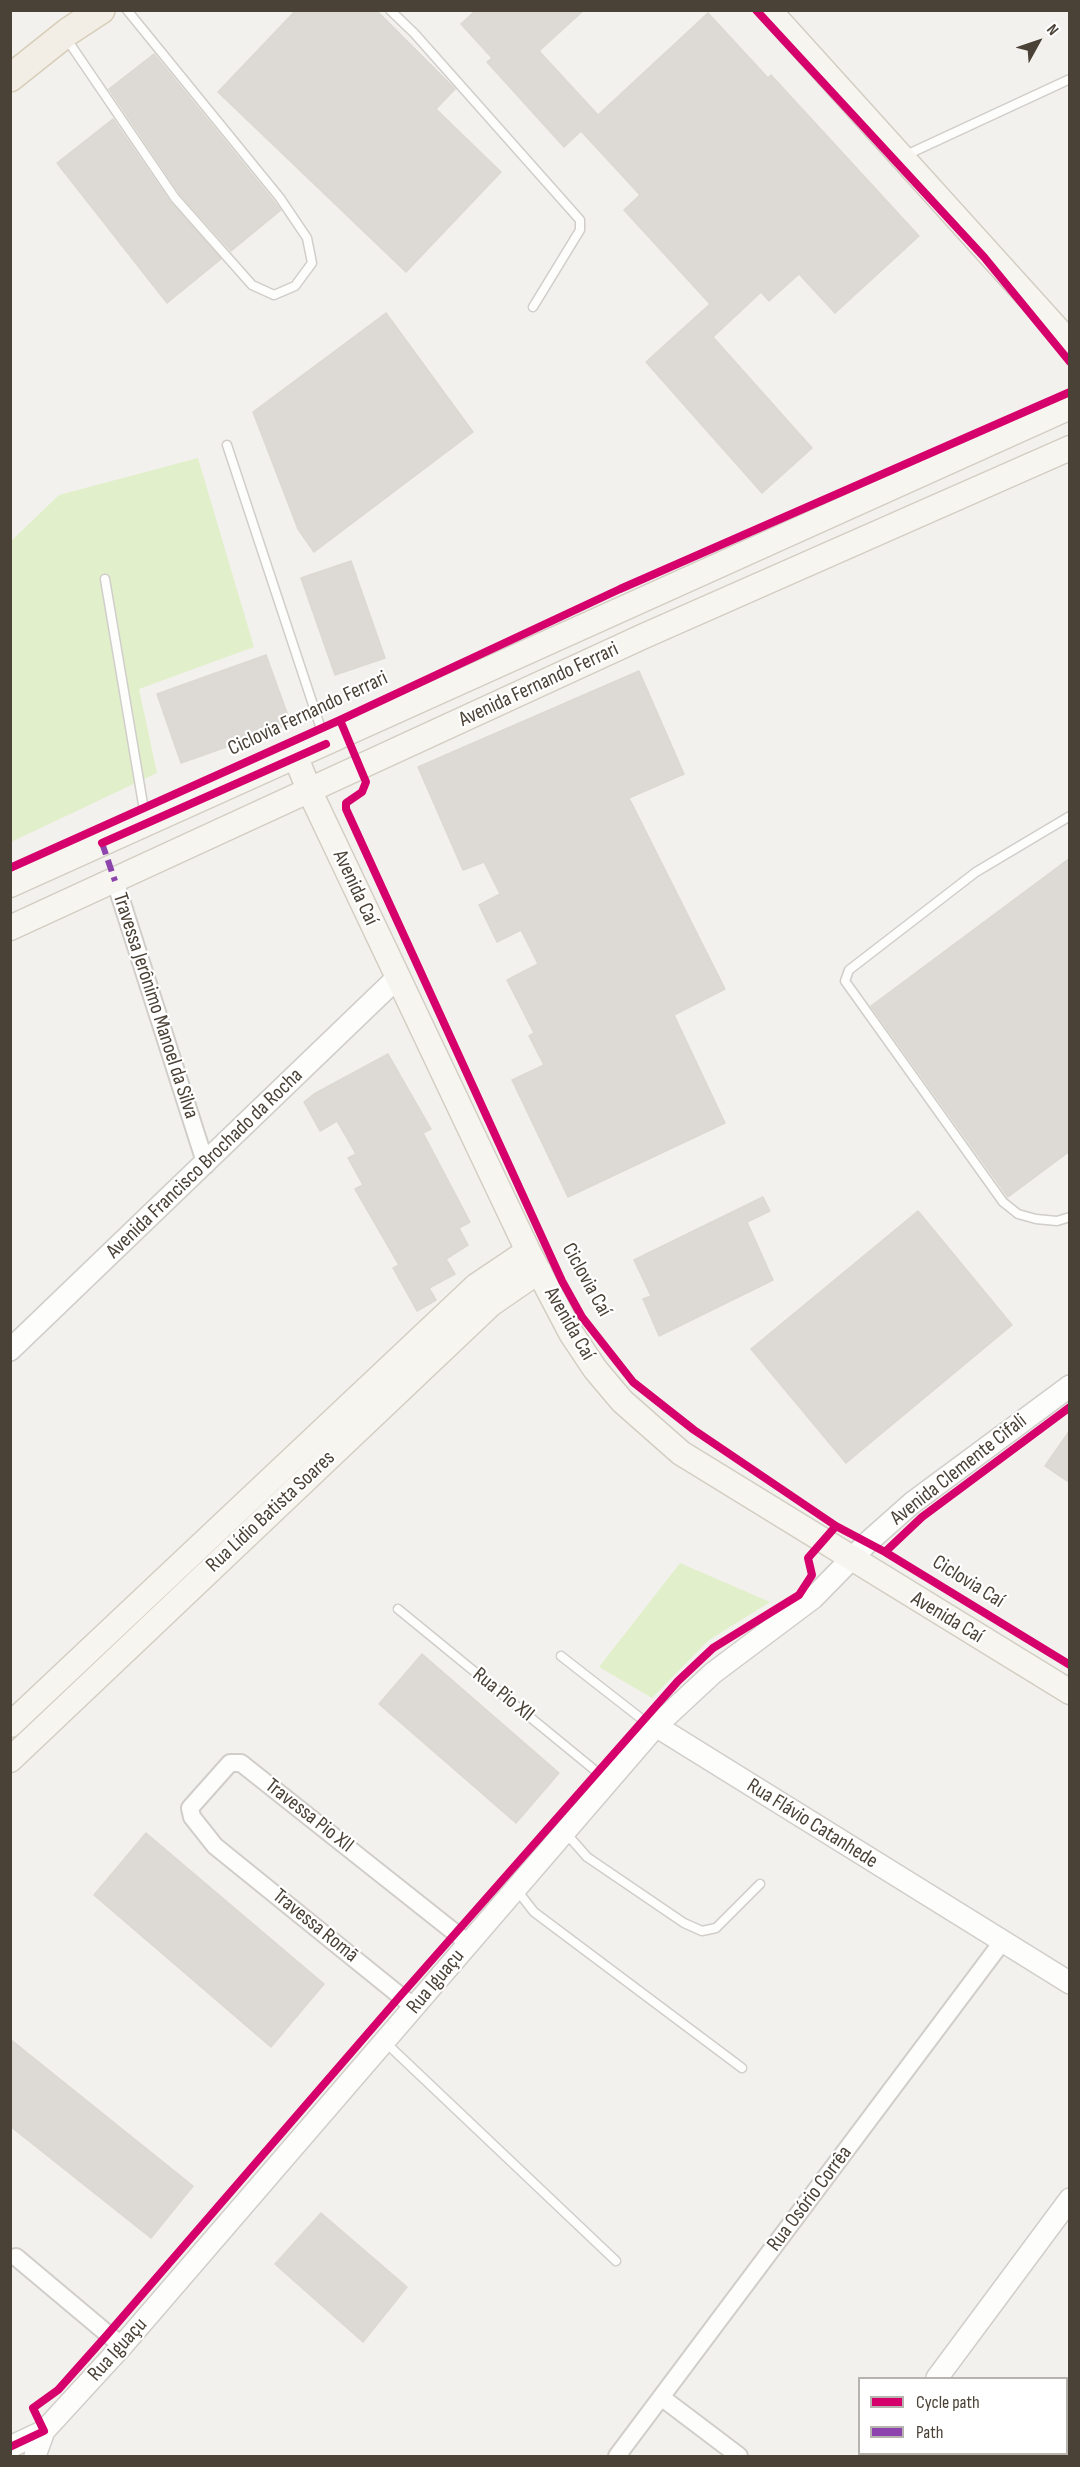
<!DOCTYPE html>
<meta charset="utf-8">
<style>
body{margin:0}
#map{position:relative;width:1080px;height:2467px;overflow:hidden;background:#f3f1ed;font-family:"Sofia Sans Condensed",sans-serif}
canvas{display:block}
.frame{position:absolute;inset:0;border:12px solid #4b4237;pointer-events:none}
.legend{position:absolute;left:858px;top:2377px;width:210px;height:78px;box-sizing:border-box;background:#fff;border:2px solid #b7b3af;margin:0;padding:8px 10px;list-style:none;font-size:18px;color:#4b4237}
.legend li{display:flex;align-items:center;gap:12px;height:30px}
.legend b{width:30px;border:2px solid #b7b3af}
.north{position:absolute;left:1008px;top:12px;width:60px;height:60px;-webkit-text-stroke:4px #fff;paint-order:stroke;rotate:50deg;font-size:16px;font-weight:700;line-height:24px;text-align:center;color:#4b4237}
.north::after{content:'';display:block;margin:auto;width:21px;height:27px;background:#4b4237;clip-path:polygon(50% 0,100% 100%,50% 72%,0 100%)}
</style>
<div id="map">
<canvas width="1080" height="2467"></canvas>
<div class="frame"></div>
<ul class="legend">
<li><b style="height:8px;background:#d6006c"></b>Cycle path</li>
<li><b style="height:8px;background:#8e44ad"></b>Path</li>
</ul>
<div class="north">N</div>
</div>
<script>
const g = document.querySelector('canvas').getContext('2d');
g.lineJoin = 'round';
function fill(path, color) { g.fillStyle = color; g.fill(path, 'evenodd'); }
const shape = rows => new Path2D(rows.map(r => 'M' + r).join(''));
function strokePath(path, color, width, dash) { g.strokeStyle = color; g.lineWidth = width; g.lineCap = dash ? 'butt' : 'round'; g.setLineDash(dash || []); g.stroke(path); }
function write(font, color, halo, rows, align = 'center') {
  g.font = font + ' "Sofia Sans Condensed",sans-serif'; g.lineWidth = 4.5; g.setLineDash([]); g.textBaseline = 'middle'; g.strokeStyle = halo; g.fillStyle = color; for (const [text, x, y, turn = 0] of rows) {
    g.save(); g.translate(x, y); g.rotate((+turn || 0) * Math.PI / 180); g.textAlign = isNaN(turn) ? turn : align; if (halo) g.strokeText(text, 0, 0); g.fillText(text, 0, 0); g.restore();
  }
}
const green = shape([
 [198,458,254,647,139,689,157,773,11,842,11,541,59,495],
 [680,1563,770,1602,709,1640,652,1698,599,1667]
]);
const building = shape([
 [296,10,376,10,455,89,436,109,501,172,406,272,218,92,296,10],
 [476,10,584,10,539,51,598,115,708,13,768,78,771,75,919,236,835,313,799,274,769,301,761,292,713,337,812,448,762,493,646,362,710,304,624,210,640,195,581,131,564,147,487,62,492,58,461,24,476,10],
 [154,54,281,210,231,251,180,194,109,89,154,54],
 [113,119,170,202,221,259,167,303,57,163,113,119],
 [386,313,473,432,314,552,298,529,253,412,386,313],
 [351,561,385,658,335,675,301,578,351,561],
 [266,655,291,724,181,763,157,694,266,655],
 [639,671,684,774,629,798,725,989,674,1015,725,1123,568,1197,512,1080,544,1065,529,1036,534,1033,507,980,538,964,521,930,497,942,479,905,500,894,484,862,463,870,418,767,639,671],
 [1070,858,1070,1151,1008,1197,871,1006,1070,858],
 [388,1054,431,1129,423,1133,470,1222,459,1228,468,1245,446,1259,455,1274,429,1288,436,1300,417,1311,393,1268,399,1265,355,1189,363,1185,348,1158,356,1154,337,1121,320,1131,304,1102,314,1094,388,1054],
 [763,1197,770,1211,747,1222,773,1280,659,1336,643,1299,651,1296,634,1260,763,1197],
 [918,1211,1012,1325,846,1463,751,1349,918,1211],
 [1070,1430,1070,1483,1045,1466,1070,1430],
 [422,1654,559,1773,516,1823,379,1704,422,1654],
 [146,1833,324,1984,271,2047,94,1895,146,1833],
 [10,2039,193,2186,151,2238,10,2126,10,2039],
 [321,2213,407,2287,363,2342,275,2264,321,2213]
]);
const service = shape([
 [390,10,414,33,580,220,580,230,533,307],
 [66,38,175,198,252,285,274,295,295,286,312,263,307,238,280,198,127,10],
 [904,156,1070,79],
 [227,445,325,741],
 [105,579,146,822],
 [1070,816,976,872,849,970,845,981,1003,1202,1018,1214,1036,1219,1057,1221,1070,1217],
 [398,1609,608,1781],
 [561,1656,643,1720,656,1726],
 [565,1832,587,1857,684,1923,702,1931,716,1928,760,1884],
 [516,1889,534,1912,742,2068],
 [385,2042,616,2261]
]);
const minor = shape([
 [115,881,206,1165],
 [414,2007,215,1846,192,1817,190,1808,230,1763,241,1763,468,1943],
 [16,2257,122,2346],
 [661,2397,739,2456],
 [617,2456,1002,1942],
 [1069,2456,1070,2455]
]);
const tertiary = shape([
 [10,1350,398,977],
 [656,1726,1070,1983],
 [937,2378,1070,2199],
 [10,2447,44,2431,122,2346,656,1726,713,1673,813,1598,867,1543,912,1503,1070,1386],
 [35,2456,44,2431],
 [879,2456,881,2454]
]);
const secondary = shape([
 [769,10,1070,343],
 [296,758,310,792,528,1251,571,1333,595,1369,622,1401,681,1453,1070,1692],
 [10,885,1070,407],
 [10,928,644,636,1070,448],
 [10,1725,476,1286,528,1251],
 [10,1760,491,1304,539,1271]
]);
const primary = shape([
 [10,78,69,31,101,10]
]);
const quiet = shape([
 [102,843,115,881]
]);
const cycleway = shape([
 [756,10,984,257,1070,362],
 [340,720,366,782,362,792,346,803,346,809,562,1281,582,1317,633,1382,694,1430,836,1526,885,1552,1070,1665],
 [102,843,326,744],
 [10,868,340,720,620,589,1070,392],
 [885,1552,922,1517,1070,1407],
 [10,2447,44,2431,33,2408,58,2390,107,2335,401,1995,678,1681,713,1648,799,1595,812,1575,808,1558,836,1526]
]);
const streetNames = [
 ["Avenida Fernando Ferrari",539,685,-25],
 ["Ciclovia Fernando Ferrari",308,714,-25],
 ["Avenida Caí",355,888,65],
 ["Travessa Jerônimo Manoel da Silva",155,1006,72],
 ["Avenida Francisco Brochado da Rocha",205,1164,-44],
 ["Ciclovia Caí",586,1280,61],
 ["Avenida Caí",569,1324,60],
 ["Avenida Clemente Cifali",959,1470,-38],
 ["Rua Lídio Batista Soares",271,1512,-43],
 ["Ciclovia Caí",968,1582,32],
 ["Avenida Caí",947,1618,31],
 ["Rua Pio XII",503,1695,39],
 ["Travessa Pio XII",309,1816,38],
 ["Rua Flávio Catanhede",812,1824,32],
 ["Travessa Romã",315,1926,39],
 ["Rua Iguaçu",436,1982,-50],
 ["Rua Osório Corrêa",810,2199,-53],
 ["Rua Iguaçu",118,2350,-48]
];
fill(green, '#e2efcb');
fill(building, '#dddad5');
strokePath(building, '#dcd8d2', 1.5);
strokePath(service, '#d1ceca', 11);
strokePath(minor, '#d1ceca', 20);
strokePath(tertiary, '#d1ceca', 24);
strokePath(secondary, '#d3cec3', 27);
strokePath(primary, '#d7cdb9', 30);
strokePath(service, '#fdfdfc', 8);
strokePath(minor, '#fdfdfc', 16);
strokePath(tertiary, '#fdfdfc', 21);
strokePath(secondary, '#f7f5f0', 24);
strokePath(primary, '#f2eee5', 27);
strokePath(quiet, '#8e44ad', 6, [12, 6]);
strokePath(cycleway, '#d6006c', 8);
write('21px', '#4b4237', '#fff', streetNames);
</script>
